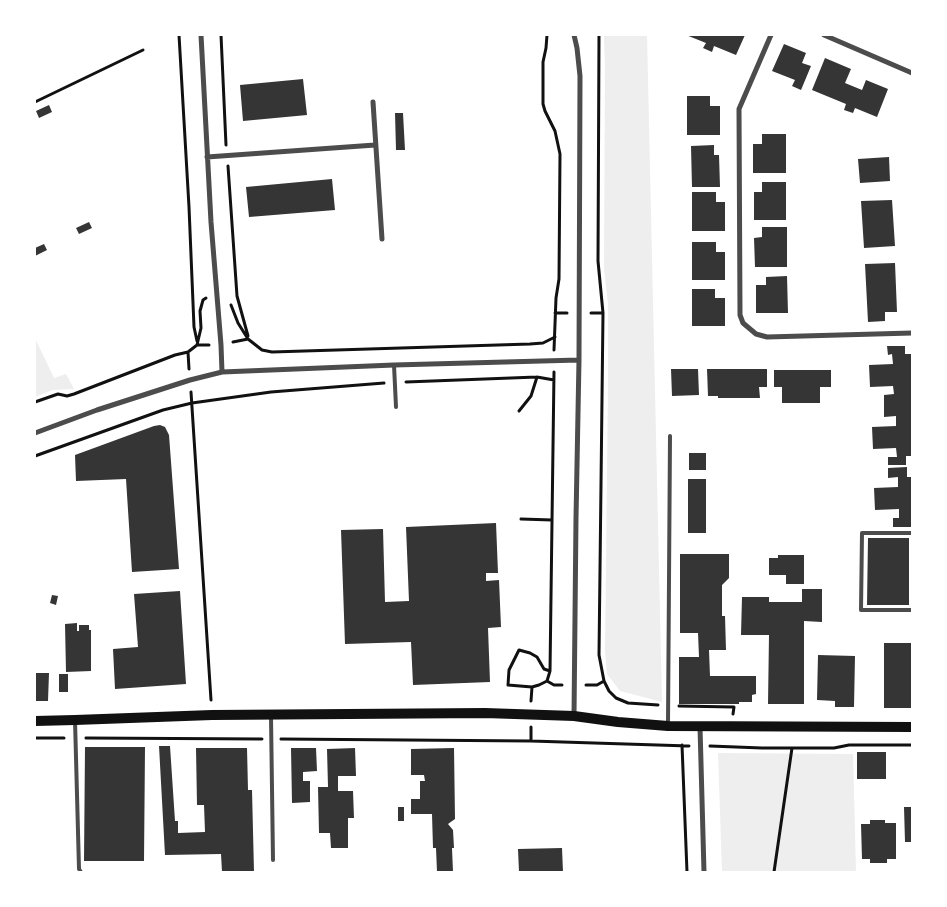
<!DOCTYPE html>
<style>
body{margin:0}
#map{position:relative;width:947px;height:907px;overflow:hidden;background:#fff;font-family:"IBM Plex Serif",serif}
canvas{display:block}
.frame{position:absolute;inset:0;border:36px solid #fff;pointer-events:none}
</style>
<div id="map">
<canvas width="947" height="907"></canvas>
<div class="frame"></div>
</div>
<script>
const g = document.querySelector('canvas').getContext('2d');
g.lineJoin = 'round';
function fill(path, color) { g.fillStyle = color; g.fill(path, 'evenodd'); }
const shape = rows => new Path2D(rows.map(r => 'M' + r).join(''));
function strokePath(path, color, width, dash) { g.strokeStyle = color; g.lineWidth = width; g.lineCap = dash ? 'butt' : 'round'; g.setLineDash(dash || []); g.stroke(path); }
const green = shape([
 [604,35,647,35,662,702,620,691,607,674,605,651,608,386,608,304,604,269,605,67],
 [35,338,54,378,66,374,74,389,53,390,35,397],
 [718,753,853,754,856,872,722,872]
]);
const building = shape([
 [686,35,745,35,736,55,714,46,712,52,703,48,706,43],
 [784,44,806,53,802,63,811,66,801,90,792,86,795,80,772,71],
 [825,58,851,69,845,83,862,90,866,80,888,89,877,117,855,108,853,113,844,110,846,104,812,90],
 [303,79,307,115,243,121,240,85],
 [687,96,710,96,710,106,720,106,720,135,687,135],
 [49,105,52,112,39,118,36,111],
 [395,113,403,113,405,150,396,150],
 [762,134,786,134,786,173,753,173,753,144,762,144],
 [714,145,714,155,719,155,720,187,692,187,691,146],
 [889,157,890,181,860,183,858,159],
 [332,179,335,210,249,217,246,187],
 [762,182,786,182,786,220,754,220,754,192,762,192],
 [692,192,716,192,716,202,725,202,725,231,692,231],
 [892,200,895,246,864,248,861,201],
 [89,222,92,228,79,234,76,228],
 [762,227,787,227,787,267,755,267,754,238,762,237],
 [692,242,716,242,716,252,725,252,725,280,692,280],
 [44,244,47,250,35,256,35,248],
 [895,263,897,312,885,312,885,321,868,322,865,264],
 [787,276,788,313,756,313,756,285,766,285,766,277],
 [692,289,715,289,715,298,725,298,725,326,692,326],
 [887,346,905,346,905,354,912,354,912,456,906,456,906,465,888,465,888,457,897,457,896,448,873,449,872,427,896,426,896,416,884,417,884,395,894,394,893,386,870,387,869,365,893,364,892,354,888,355],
 [671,369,698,369,699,395,672,396],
 [707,369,767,369,767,387,759,387,760,398,718,398,718,396,708,396],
 [774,370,831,370,831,387,820,387,820,403,782,403,782,387,774,387],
 [160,425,165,427,169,435,179,569,132,572,126,479,76,481,75,455,154,426],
 [689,453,706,453,706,470,689,470],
 [907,467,907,477,912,477,912,527,893,527,893,518,899,518,899,509,875,510,874,488,898,487,898,477,888,478,888,468],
 [688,479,706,479,706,533,688,533],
 [496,523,498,573,486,573,486,581,499,580,501,627,488,628,490,682,413,685,411,642,345,644,341,530,383,529,385,602,409,601,406,527],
 [868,538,909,538,909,605,867,605],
 [680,554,729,554,729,578,722,585,722,616,725,616,726,650,709,650,710,676,756,676,756,694,752,695,752,702,739,702,739,704,679,704,679,657,699,657,698,633,680,633],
 [778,555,804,555,804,584,786,584,786,575,769,575,769,558,778,558],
 [802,589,822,589,822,622,804,621,804,704,768,704,769,635,741,635,742,597,769,597,769,602,802,602],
 [180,591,186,684,115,689,113,649,138,647,134,594],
 [52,595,58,596,56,605,50,603],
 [77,623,77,631,79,631,79,625,89,625,89,630,91,630,91,671,66,672,65,624],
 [884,643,912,643,912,708,884,708],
 [818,655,855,656,854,707,835,707,835,701,817,700],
 [35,673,49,673,48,701,35,701],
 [59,674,68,674,68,692,59,692],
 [159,746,170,746,175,821,178,821,178,833,205,832,204,805,197,805,196,748,247,748,248,790,252,790,254,872,222,872,221,854,165,855],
 [85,747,145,747,144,861,84,861],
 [291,748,316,748,317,771,303,772,303,781,310,781,310,802,292,803],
 [355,748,356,776,338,776,338,791,353,791,354,818,348,818,348,848,331,848,330,833,319,833,318,787,328,787,327,749],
 [454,748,455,819,448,824,453,830,454,848,452,848,453,872,437,872,436,848,433,848,432,814,411,814,411,799,420,799,420,781,425,781,424,775,411,775,411,749],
 [857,752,886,752,886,779,857,779],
 [398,807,404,807,404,821,398,821],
 [904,807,912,807,912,842,905,842],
 [870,820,885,820,885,823,896,823,896,859,887,859,887,863,870,863,870,859,862,859,861,824,870,824],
 [562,848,563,872,519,872,518,849]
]);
const path = shape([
 [179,35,189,207,194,327,197,341],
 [221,35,226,145],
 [547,35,546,48,543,62,543,104,545,111,555,131,560,154,559,279,556,298,554,350],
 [599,35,598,261,603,313,599,655,604,681,609,691,616,698,628,703,658,705],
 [35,102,143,50],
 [228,166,237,296,248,336],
 [231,305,238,323,248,339,262,350,272,352,530,344,543,343,555,337],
 [555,313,567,313],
 [591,313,603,313],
 [233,342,248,339],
 [197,345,201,328,200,311,203,300,206,298],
 [189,369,188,352,197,345,209,345],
 [406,382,537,377,554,380],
 [191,392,211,700],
 [35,402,58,394,67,396,74,394,175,355,188,352],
 [519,411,531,396,537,377],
 [35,456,163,410,192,403,271,392,384,383],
 [521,519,552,520],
 [547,681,554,685,562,685],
 [586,685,597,685,604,681],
 [532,687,539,685,547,681,550,671,554,372],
 [531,701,532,687,508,685,509,670,519,650,530,653,537,657,544,669,550,671],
 [679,706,734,707,733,714],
 [531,727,531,741],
 [35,738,64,738],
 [86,738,262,739],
 [281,739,531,741,689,746],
 [682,745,687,872],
 [710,746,762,748,834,748,849,745,912,745],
 [774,872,792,748]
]);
const service = shape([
 [394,365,396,407],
 [912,533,862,533,861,610,912,610],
 [271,717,273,860],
 [75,720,79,869,81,872],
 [668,724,670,436]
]);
const minor = shape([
 [201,35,211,222,221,345,222,372],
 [771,35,739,109,740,315,743,323,756,334,767,337,912,333],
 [824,35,912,73],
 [373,102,382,239],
 [207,157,375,145],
 [35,433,97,410,190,380,222,372,394,365,579,360],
 [574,716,576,518,579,360,580,76,577,48,574,35],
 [700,727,704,872]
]);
const secondary = shape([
 [35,721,75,720,212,715,485,713,574,716,618,722,668,726,912,727]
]);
fill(green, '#eee');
fill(building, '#353535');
strokePath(path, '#111', 3);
strokePath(service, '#4c4c4c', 4);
strokePath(minor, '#4c4c4c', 5);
strokePath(secondary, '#111', 10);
</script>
